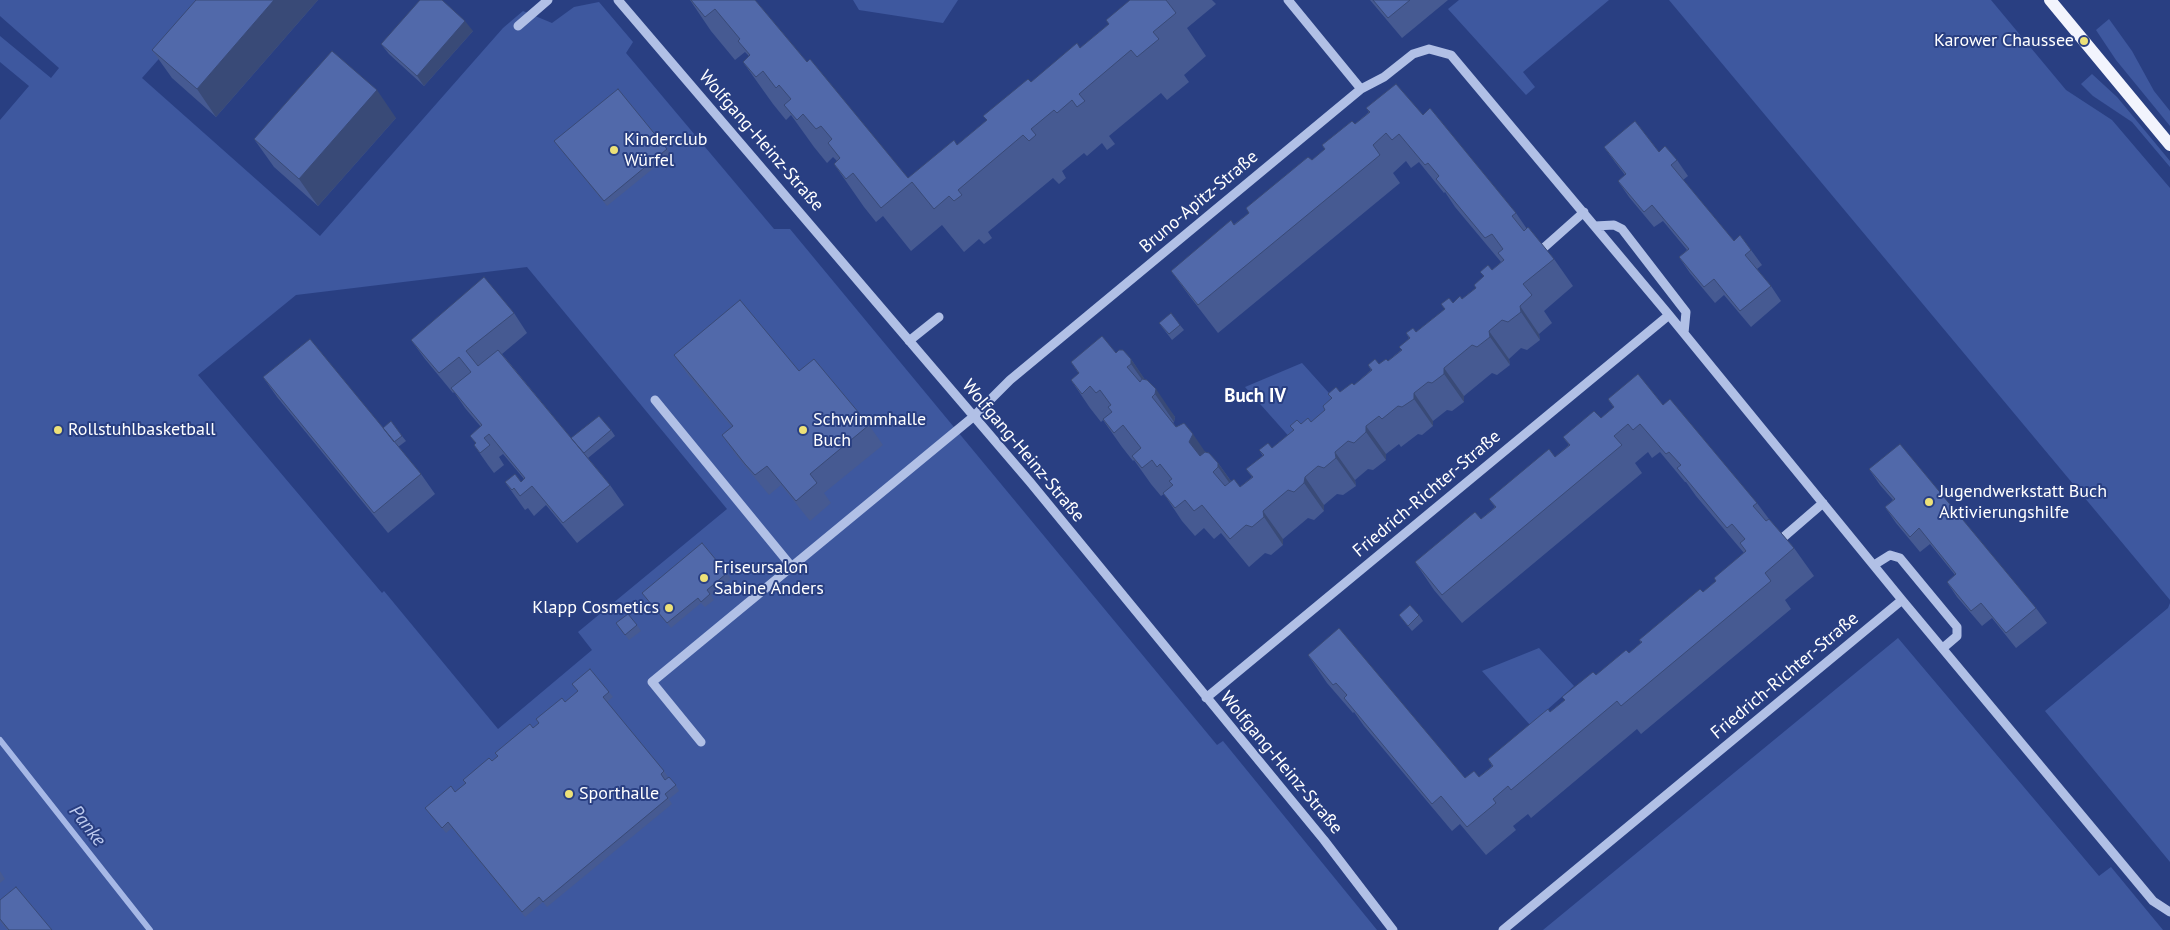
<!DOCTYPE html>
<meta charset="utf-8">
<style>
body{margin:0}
canvas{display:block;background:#293f82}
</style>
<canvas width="2170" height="930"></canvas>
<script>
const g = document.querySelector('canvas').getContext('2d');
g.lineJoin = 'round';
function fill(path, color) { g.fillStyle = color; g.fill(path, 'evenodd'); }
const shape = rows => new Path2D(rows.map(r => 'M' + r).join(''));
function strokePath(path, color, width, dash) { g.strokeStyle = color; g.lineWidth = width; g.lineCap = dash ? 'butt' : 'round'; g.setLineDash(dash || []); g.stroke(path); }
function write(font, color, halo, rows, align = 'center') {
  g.font = font + ' "PT Sans",sans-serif'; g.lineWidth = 4; g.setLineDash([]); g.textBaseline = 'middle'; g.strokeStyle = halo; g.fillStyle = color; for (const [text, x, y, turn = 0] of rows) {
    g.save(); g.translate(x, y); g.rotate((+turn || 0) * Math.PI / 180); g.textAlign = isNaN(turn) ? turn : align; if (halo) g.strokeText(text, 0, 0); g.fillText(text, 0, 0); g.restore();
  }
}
const green = shape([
 [0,0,211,0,142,78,320,236,503,28,523,11,552,23,574,7,599,2,633,42,626,53,774,229,790,229,1217,745,1223,741,1377,930,0,930,0,120,29,86,0,62,0,36,51,78,59,68,0,16],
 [527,267,727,509,578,632,592,650,498,729,384,591,382,593,198,375,296,295],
 [853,0,958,0,943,23,859,10],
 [1459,0,1609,0,1523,72,1535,87,1526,95,1448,9],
 [1669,0,1991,0,2066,90,2112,120,2170,188,2170,600],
 [2109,19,2132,51,2154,91,2170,111,2170,126,2116,60,2096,30],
 [2092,74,2117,97,2170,161,2170,167,2132,122,2093,96,2081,84],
 [1302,363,1337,402,1293,441,1245,387],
 [2170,603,2170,862,2045,711,2168,608],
 [1898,638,2099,876,2111,867,2163,930,1543,930],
 [1539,648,1574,686,1530,725,1482,671]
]);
const stream = shape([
 [0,740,150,930]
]);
const minor = shape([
 [618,0,1030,482,1324,840,1393,930],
 [1288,0,1361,89],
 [518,26,548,0],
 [1595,226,1614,225,1622,229,1686,312,1684,333],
 [1539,252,1584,212],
 [909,341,939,317],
 [655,400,792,567],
 [1779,541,1823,503],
 [1874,565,1890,555,1900,558,1957,627,1957,636,1943,648],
 [1206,698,1669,315],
 [701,742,652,682,973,417,1010,380,1361,89,1384,77,1413,54,1429,49,1451,55,1669,315,1902,600,2153,901,2170,912],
 [1503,930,1902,600]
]);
const major = shape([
 [2050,0,2170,145]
]);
const wall = shape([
 [196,0,318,0,216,117,172,78,152,50],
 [690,0,755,0,807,62,908,178,957,145,987,120,983,116,1080,48,1109,24,1130,0,1212,0,1216,4,1187,28,1206,56,1184,75,1189,82,1167,100,1161,93,1109,136,1115,144,1107,150,1102,143,1087,156,1084,153,1062,171,1066,178,1059,184,1053,178,988,232,992,238,984,244,979,239,964,252,942,225,911,251,883,216,876,222,864,207,834,164,837,161,833,157,827,163,814,147,791,115,786,120,773,104,743,62,749,56,745,52,735,60,711,31],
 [1370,0,1448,0,1402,38],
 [473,31,424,86,389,54,381,44],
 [1366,108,1423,115,1516,213,1527,229,1554,259,1573,286,1544,311,1552,323,1539,334,1540,340,1527,350,1521,348,1509,359,1510,365,1497,375,1492,373,1464,396,1464,402,1452,411,1447,410,1433,421,1433,426,1422,435,1418,434,1401,447,1399,444,1386,454,1386,460,1373,470,1368,469,1355,480,1356,486,1343,495,1337,494,1324,505,1324,511,1314,520,1308,518,1283,539,1283,545,1271,555,1265,553,1249,567,1221,533,1214,539,1204,528,1195,536,1182,521,1164,494,1161,496,1151,484,1134,460,1133,461,1122,447,1103,420,1101,422,1090,408,1071,380,1079,374,1071,362,1116,353,1131,359,1145,380,1175,417,1174,422,1173,423,1176,427,1218,463,1231,481,1240,487,1252,477,1246,469,1263,456,1259,450,1272,448,1293,431,1290,426,1311,422,1325,410,1332,399,1328,394,1340,392,1354,385,1371,370,1368,365,1379,364,1388,361,1401,350,1409,338,1406,333,1416,332,1445,309,1441,304,1453,303,1462,299,1476,288,1484,277,1480,272,1492,270,1501,262,1455,207,1445,192,1444,193,1419,162,1411,168,1406,161,1393,173,1400,183,1218,333,1191,298,1171,271,1249,213,1246,208,1312,160,1325,149,1322,145,1355,124,1369,112],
 [396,118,318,206,274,167,254,139],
 [554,141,667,149,671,154,607,206],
 [1604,147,1659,152,1677,160,1688,176,1683,180,1734,241,1751,250,1762,265,1757,269,1771,286,1781,301,1751,327,1724,295,1715,303,1690,273,1679,257,1687,250,1663,221,1654,227,1629,197,1618,181,1625,175,1615,162],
 [514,313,527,333,502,354,571,438,611,430,615,436,588,458,610,485,624,505,577,543,546,505,534,516,528,508,525,510,505,482,521,482,524,479,503,454,499,457,504,465,494,473,488,465,474,445,476,443,470,436,481,427,465,408,454,392,453,393,425,359,411,340],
 [1159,323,1180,325,1184,330,1172,340],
 [674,355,869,425,883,445,824,493,831,503,810,521,781,485,769,495,736,455,722,435,732,427,688,375],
 [263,377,402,436,406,441,398,447,421,474,435,494,388,533,277,397],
 [1608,399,1663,405,1757,503,1769,519,1794,548,1814,576,1785,600,1791,609,1641,734,1637,729,1531,818,1528,814,1513,826,1516,830,1486,855,1460,824,1452,831,1364,726,1354,712,1353,713,1327,683,1308,655,1465,778,1479,777,1492,766,1488,759,1550,712,1596,675,1629,653,1641,643,1639,640,1703,592,1716,581,1744,553,1696,496,1686,482,1685,482,1660,452,1652,458,1648,452,1635,463,1642,473,1462,623,1434,590,1415,562,1481,519,1495,507,1489,499,1555,457,1569,445,1563,437,1601,418,1614,408],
 [1869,469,2036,608,2047,623,2016,648,1992,618,1982,626,1957,597,1947,582,1955,575,1930,544,1920,552,1896,523,1885,507,1893,500,1880,485],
 [727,573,731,579,711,595,714,600,705,607,701,603,671,628,642,593],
 [1399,615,1419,615,1423,621,1412,631],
 [616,623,637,625,641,631,629,640],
 [572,684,609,692,613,697,607,702,664,771,668,777,665,779,676,785,679,791,669,799,672,804,547,907,543,902,525,917,452,828,446,833,425,808,455,792,465,784,463,780,492,761,498,757,495,753,533,728,539,723,536,719,565,702,578,691],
 [0,871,5,879,0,883],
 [0,900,52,930,7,930,0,921]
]);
const shadedWall = shape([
 [274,0,318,0,216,117,197,89],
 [465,21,473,31,424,86,417,76],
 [377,90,396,118,318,206,299,179],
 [1520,306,1539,334,1540,340,1521,312],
 [1489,331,1509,359,1510,365,1490,337],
 [1131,359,1150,387,1150,391,1131,364],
 [1444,368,1464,396,1464,402,1444,374],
 [1156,389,1175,417,1174,422,1155,394],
 [1414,393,1433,421,1433,426,1414,399],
 [1366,426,1386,454,1386,460,1366,432],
 [1193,434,1212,462,1208,470,1189,442],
 [1335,452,1355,480,1356,486,1336,458],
 [1218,463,1238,491,1238,495,1218,467],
 [1305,477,1324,505,1324,511,1304,483],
 [1263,511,1283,539,1283,545,1264,517]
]);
const building = shape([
 [196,0,274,0,197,89,152,50,196,0],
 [420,0,442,0,465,21,417,76,381,44,420,0],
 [691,0,755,0,807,62,810,59,908,178,954,140,957,145,987,120,983,116,1028,79,1031,82,1077,43,1080,48,1109,24,1106,20,1130,0,1166,0,1176,13,1153,32,1159,39,1137,57,1131,50,1079,94,1085,101,1077,107,1072,100,1057,113,1054,110,1031,129,1036,135,1029,141,1023,135,958,190,962,195,954,201,949,196,934,209,912,182,881,208,853,173,846,179,834,164,840,158,828,143,832,139,821,126,816,129,803,114,797,120,784,105,791,99,779,85,776,88,763,71,756,77,743,62,750,55,738,41,740,39,715,9,705,17,691,0],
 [1373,0,1410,0,1388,18,1373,0],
 [332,51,377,90,299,179,254,139,332,51],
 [1396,84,1423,115,1430,108,1516,213,1512,216,1524,231,1528,227,1554,259,1523,284,1532,295,1520,306,1521,312,1508,322,1502,320,1489,331,1490,337,1477,347,1472,345,1444,368,1444,374,1432,383,1428,382,1414,393,1414,399,1402,407,1398,406,1382,419,1379,416,1366,426,1366,432,1354,443,1348,441,1335,452,1336,458,1324,468,1318,466,1305,477,1304,483,1294,492,1288,490,1263,511,1264,517,1252,527,1246,525,1230,539,1202,505,1194,511,1185,500,1175,508,1163,493,1173,485,1169,481,1172,479,1160,464,1157,467,1152,460,1142,468,1132,456,1141,448,1123,425,1114,433,1103,419,1112,412,1108,407,1111,405,1100,390,1096,393,1090,386,1082,394,1071,380,1079,373,1071,362,1102,336,1116,353,1119,350,1123,350,1131,359,1131,364,1127,367,1140,382,1142,379,1147,380,1156,389,1155,394,1152,397,1176,427,1184,423,1193,434,1189,442,1200,456,1205,452,1209,453,1218,463,1218,467,1213,472,1225,486,1234,479,1240,487,1253,477,1246,469,1264,455,1259,450,1268,443,1272,448,1294,430,1290,426,1297,420,1301,424,1308,418,1311,422,1325,410,1323,406,1332,398,1328,394,1336,387,1340,392,1352,383,1354,385,1372,370,1368,365,1375,359,1379,364,1386,359,1388,361,1402,350,1399,347,1410,338,1406,333,1413,328,1416,332,1445,309,1441,304,1449,298,1453,303,1460,296,1462,299,1476,288,1474,285,1484,276,1480,272,1488,265,1492,270,1504,260,1498,253,1503,249,1492,234,1485,238,1436,179,1439,176,1428,163,1425,165,1399,134,1392,140,1386,133,1373,145,1380,155,1198,305,1171,271,1231,220,1234,225,1249,213,1246,208,1308,157,1312,160,1325,149,1322,145,1352,121,1355,124,1370,112,1366,108,1396,84],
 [618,89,667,149,604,201,554,141,618,89],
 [1635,121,1659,152,1665,146,1677,160,1671,165,1734,241,1740,235,1751,250,1745,255,1771,286,1740,311,1714,279,1704,287,1679,257,1689,249,1652,205,1644,212,1618,181,1626,174,1604,147,1635,121],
 [484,277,514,313,466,351,478,366,498,350,610,485,563,523,532,486,520,496,514,488,512,490,505,482,515,474,521,482,525,478,489,434,484,438,490,445,480,453,474,445,476,443,470,436,482,425,451,388,471,372,459,357,439,373,411,340,484,277],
 [740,300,799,371,814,359,869,425,810,474,817,483,796,501,767,466,755,475,745,464,722,435,733,426,674,355,740,300],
 [1171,313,1180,325,1169,334,1159,323,1171,313],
 [310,339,421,474,374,513,263,377,310,339],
 [1638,374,1663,405,1670,399,1757,503,1753,506,1760,514,1766,521,1769,519,1794,548,1765,573,1771,581,1621,706,1617,701,1511,790,1508,786,1493,799,1496,803,1467,827,1441,796,1432,804,1344,698,1347,695,1336,683,1333,685,1308,655,1339,628,1465,778,1474,771,1479,777,1493,766,1488,759,1548,709,1550,712,1565,700,1562,697,1593,672,1596,675,1626,650,1629,653,1642,642,1639,640,1700,589,1703,592,1716,581,1714,578,1746,551,1740,543,1745,539,1732,524,1727,528,1677,468,1681,465,1669,452,1666,454,1640,424,1633,430,1628,424,1614,436,1622,445,1442,595,1415,562,1475,512,1481,519,1496,507,1489,499,1549,449,1555,457,1570,445,1563,437,1594,411,1601,418,1614,407,1608,399,1638,374],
 [599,416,611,430,584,453,571,438,599,416],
 [391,421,402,436,394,442,383,428,391,421],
 [1900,444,2036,608,2006,633,1981,603,1971,611,1947,582,1956,574,1919,528,1910,537,1885,507,1895,499,1869,469,1900,444],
 [702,543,727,573,707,590,710,594,701,602,698,598,667,623,642,593,702,543],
 [1410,605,1419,615,1408,626,1399,615,1410,605],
 [628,614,637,625,625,635,616,623,628,614],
 [590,669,609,692,603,697,664,771,661,774,665,780,669,777,676,785,665,794,668,798,543,902,539,897,522,912,448,822,442,828,425,808,451,786,455,792,466,783,463,780,489,758,492,761,498,756,495,753,530,724,533,728,539,723,536,719,562,698,565,702,578,691,572,684,590,669],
 [16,887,52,930,9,930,0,919,0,900,16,887]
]);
const markers = [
 [2084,41,5,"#ede178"],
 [614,150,5,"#ede178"],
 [58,430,5,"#ede178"],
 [803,430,5,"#ede178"],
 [1929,502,5,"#ede178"],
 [704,578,5,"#ede178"],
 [669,608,5,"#ede178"],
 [569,794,5,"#ede178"]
];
const poiNames = [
 ["Karower Chaussee",2074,41,"right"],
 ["Kinderclub",624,140],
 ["Würfel",624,161],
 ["Schwimmhalle",813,420],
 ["Buch",813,441],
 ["Rollstuhlbasketball",68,430],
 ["Jugendwerkstatt Buch",1939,492],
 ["Aktivierungshilfe",1939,513],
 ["Friseursalon",714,568],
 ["Sabine Anders",714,589],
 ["Klapp Cosmetics",659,608,"right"],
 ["Sporthalle",579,794]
];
const streetNames = [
 ["Wolfgang-Heinz-Straße",761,141,49],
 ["Bruno-Apitz-Straße",1199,202,-40],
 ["Wolfgang-Heinz-Straße",1023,451,50],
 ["Friedrich-Richter-Straße",1427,494,-40],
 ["Friedrich-Richter-Straße",1785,676,-40],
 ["Wolfgang-Heinz-Straße",1281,763,50]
];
const neighbourhoodNames = [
 ["Buch IV",1255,397]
];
const waterNames = [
 ["Panke",87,826,52]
];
fill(green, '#3e589f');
strokePath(stream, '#a6b8e6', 6);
strokePath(minor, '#b1c0e6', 9);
strokePath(major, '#f2f4fd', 12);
fill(wall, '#465a92');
fill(shadedWall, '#394a77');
fill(building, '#5169aa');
strokePath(building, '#394a77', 1);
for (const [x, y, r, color] of markers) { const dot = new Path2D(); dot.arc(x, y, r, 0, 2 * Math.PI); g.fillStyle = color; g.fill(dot); strokePath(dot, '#293f82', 2); }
write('18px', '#fff', '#293f82', poiNames, 'left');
write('18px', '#fff', '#293f82', streetNames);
write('bold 19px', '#fff', '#293f82', neighbourhoodNames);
write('italic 19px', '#bdcaee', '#293f82', waterNames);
</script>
